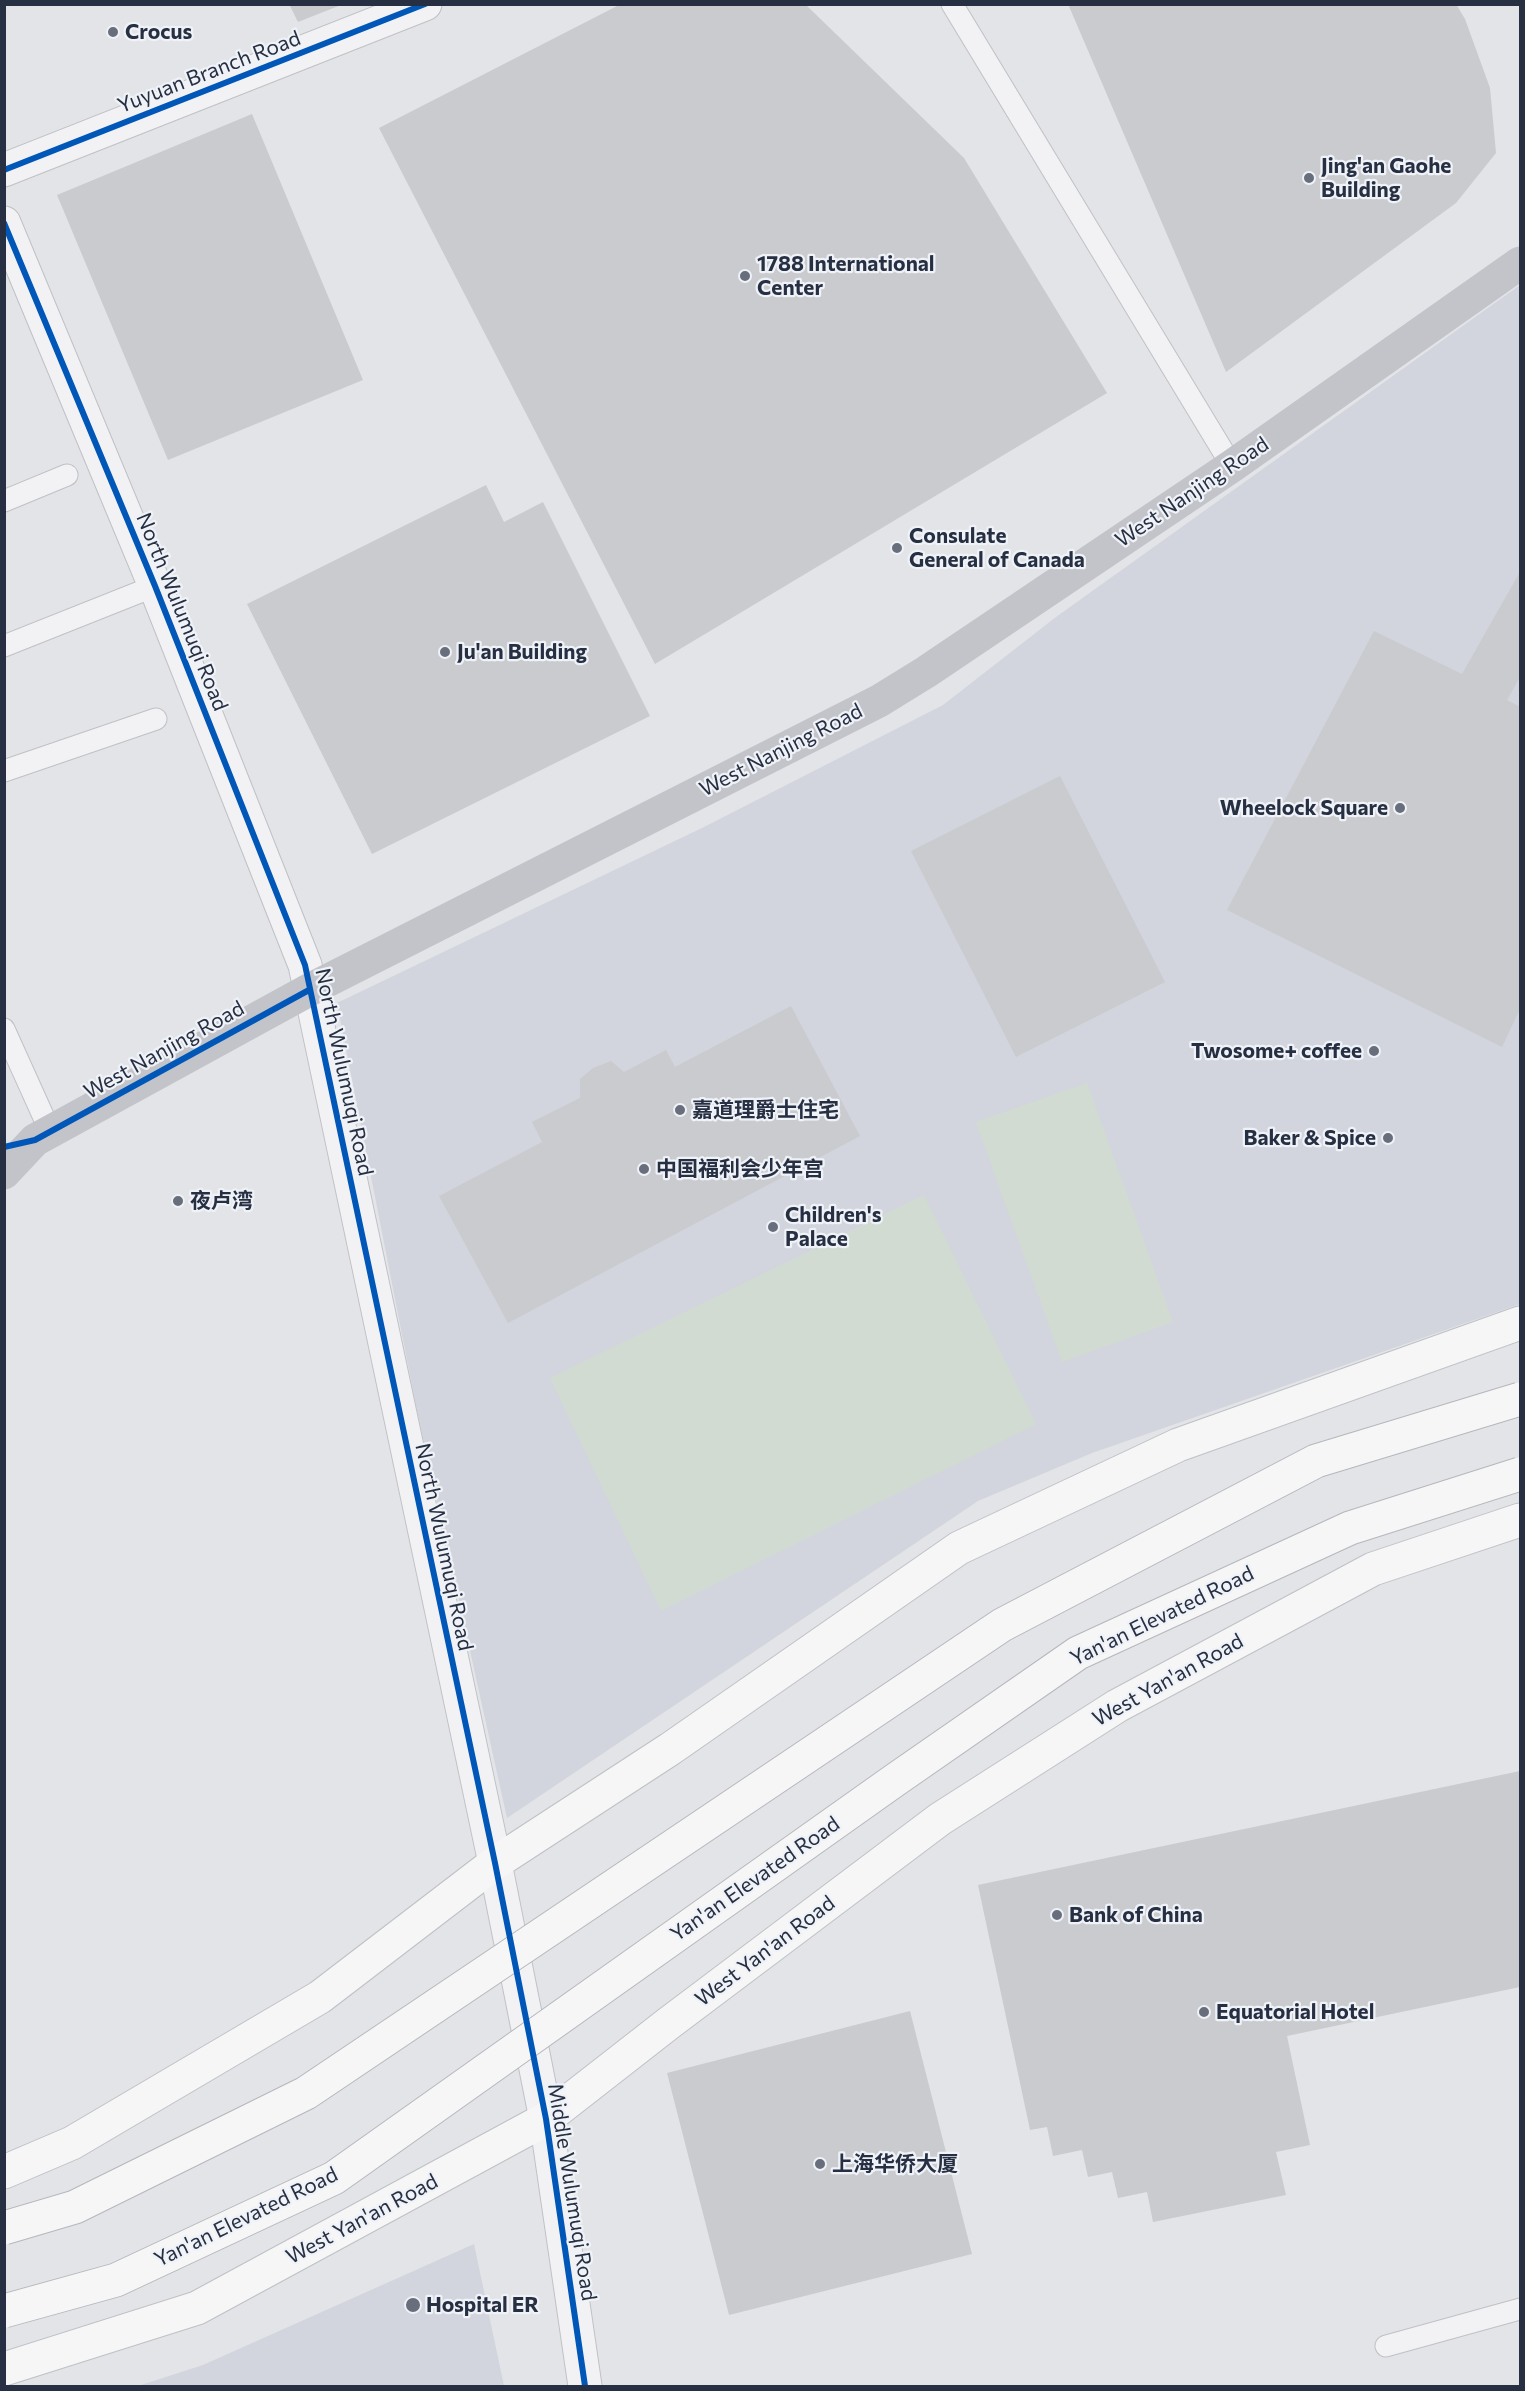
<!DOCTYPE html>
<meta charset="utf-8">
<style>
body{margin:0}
#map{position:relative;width:1525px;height:2391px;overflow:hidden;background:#e2e4e7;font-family:Commissioner,sans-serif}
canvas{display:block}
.frame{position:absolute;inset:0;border:6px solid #272f43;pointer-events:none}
</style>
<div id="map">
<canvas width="1525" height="2391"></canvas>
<div class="frame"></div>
</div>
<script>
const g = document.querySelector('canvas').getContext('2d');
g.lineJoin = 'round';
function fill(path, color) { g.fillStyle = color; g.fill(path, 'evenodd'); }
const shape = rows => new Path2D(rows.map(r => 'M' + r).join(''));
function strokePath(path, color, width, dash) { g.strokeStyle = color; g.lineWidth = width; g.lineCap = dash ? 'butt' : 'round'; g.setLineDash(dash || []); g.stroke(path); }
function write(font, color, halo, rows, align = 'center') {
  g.font = font + ' Commissioner,"Noto Sans SC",sans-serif'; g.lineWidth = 4.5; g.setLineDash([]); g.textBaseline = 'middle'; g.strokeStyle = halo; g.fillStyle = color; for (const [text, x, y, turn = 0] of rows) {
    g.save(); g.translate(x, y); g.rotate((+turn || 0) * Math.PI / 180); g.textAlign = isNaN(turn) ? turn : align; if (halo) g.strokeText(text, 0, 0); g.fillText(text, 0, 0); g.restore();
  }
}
const built = shape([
 [1520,285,1520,1304,1092,1453,978,1501,507,1818,417,1411,337,1003,704,827,943,705,1056,617],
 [474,2244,504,2386,138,2386,203,2365]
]);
const green = shape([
 [1087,1083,1173,1322,1062,1362,976,1122],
 [924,1195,1036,1424,661,1611,550,1378]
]);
const building = shape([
 [289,4,341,4,341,5,298,22],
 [621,4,805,4,964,158,1107,393,655,664,379,128],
 [1068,4,1456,4,1465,19,1490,88,1496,153,1456,203,1226,372],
 [252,114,363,380,168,460,57,195],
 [486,485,504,522,543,502,650,716,372,854,247,604],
 [1520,572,1520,677,1507,700,1520,707,1520,1009,1502,1047,1227,910,1374,631,1462,674],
 [1060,776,1165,982,1016,1057,911,851],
 [791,1006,860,1136,508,1323,439,1196,542,1142,532,1122,580,1098,580,1079,593,1068,611,1061,624,1072,666,1050,675,1067],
 [1520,1771,1520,1987,1287,2036,1310,2145,1276,2152,1286,2195,1153,2222,1147,2192,1118,2198,1112,2172,1088,2177,1082,2150,1053,2156,1047,2127,1030,2130,978,1885],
 [910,2011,972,2254,729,2315,667,2073]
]);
const service = shape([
 [952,4,1232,466],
 [4,501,67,475],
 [4,646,155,586],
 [4,771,156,719],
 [4,1029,50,1131],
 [1386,2346,1520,2309]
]);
const minor = shape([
 [4,170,425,4]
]);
const tertiary = shape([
 [4,223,155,586,305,965,495,1863,546,2119,585,2386]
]);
const secondary = shape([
 [4,1173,35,1140,309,990,879,701,926,672,1232,466,1520,263]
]);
const primary = shape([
 [4,2172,72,2143,320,1997,495,1863,670,1749,959,1548,1178,1445,1520,1323],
 [4,2369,197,2308,546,2119,669,2023,940,1819,1117,1706,1373,1569,1520,1520]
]);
const trunkBridge = shape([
 [4,2228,75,2207,306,2093,1002,1625,1316,1461,1520,1399],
 [4,2311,116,2280,334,2178,895,1780,1078,1653,1350,1528,1520,1474]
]);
const cycleway = shape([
 [4,170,425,4],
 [4,223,155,586,305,965,495,1863,546,2119,585,2386],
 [4,1147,35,1140,309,990]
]);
const markers = [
 [113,32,6,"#686e7c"],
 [1309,178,6,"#686e7c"],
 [745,276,6,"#686e7c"],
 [897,548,6,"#686e7c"],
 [445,652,6,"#686e7c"],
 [1400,808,6,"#686e7c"],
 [1374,1051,6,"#686e7c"],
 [680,1110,6,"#686e7c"],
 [1388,1138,6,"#686e7c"],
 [644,1169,6,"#686e7c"],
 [178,1201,6,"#686e7c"],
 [773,1227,6,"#686e7c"],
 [1057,1915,6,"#686e7c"],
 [1204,2012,6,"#686e7c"],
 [820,2164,6,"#686e7c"],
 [413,2305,8,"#686e7c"]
];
const poiNames = [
 ["Crocus",125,32],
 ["Jing'an Gaohe",1321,166],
 ["Building",1321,190],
 ["1788 International",757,264],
 ["Center",757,288],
 ["Consulate",909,536],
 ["General of Canada",909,560],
 ["Ju'an Building",457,652],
 ["Wheelock Square",1388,808,"right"],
 ["Twosome+ coffee",1362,1051,"right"],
 ["嘉道理爵士住宅",692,1110],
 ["Baker & Spice",1376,1138,"right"],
 ["中国福利会少年宫",656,1169],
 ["夜卢湾",190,1201],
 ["Children's",785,1215],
 ["Palace",785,1239],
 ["Bank of China",1069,1915],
 ["Equatorial Hotel",1216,2012],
 ["上海华侨大厦",832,2164],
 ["Hospital ER",426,2305]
];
const streetNames = [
 ["Yuyuan Branch Road",209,72,-21],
 ["West Nanjing Road",1192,492,-34],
 ["North Wulumuqi Road",182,612,68],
 ["West Nanjing Road",781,750,-27],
 ["West Nanjing Road",164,1050,-29],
 ["North Wulumuqi Road",344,1072,78],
 ["North Wulumuqi Road",444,1547,78],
 ["Yan'an Elevated Road",1162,1616,-26],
 ["West Yan'an Road",1168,1680,-29],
 ["Yan'an Elevated Road",755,1879,-35],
 ["West Yan'an Road",765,1951,-37],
 ["Middle Wulumuqi Road",572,2192,81],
 ["Yan'an Elevated Road",246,2217,-26],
 ["West Yan'an Road",362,2219,-28]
];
fill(built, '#d2d5dd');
fill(green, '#d1dbd2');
fill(building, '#c9cbcf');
strokePath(service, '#bfc1c5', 23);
strokePath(minor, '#bfc1c5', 35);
strokePath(tertiary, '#bfc1c5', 35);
strokePath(primary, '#bec1c5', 35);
strokePath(service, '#f2f2f4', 21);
strokePath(minor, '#f2f2f4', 33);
strokePath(tertiary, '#f2f2f4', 33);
strokePath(secondary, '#c3c4ca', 33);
strokePath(primary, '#f6f6f7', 33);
strokePath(trunkBridge, '#b4b7bc', 35, []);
strokePath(trunkBridge, '#f6f6f7', 33);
strokePath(cycleway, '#0057b8', 6);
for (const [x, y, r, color] of markers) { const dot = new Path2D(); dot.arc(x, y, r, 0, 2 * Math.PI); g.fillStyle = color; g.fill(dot); strokePath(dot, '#eff2f7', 2); }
write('bold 21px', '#272f43', '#eff2f7', poiNames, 'left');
write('21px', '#272f43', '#eff2f7', streetNames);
</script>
